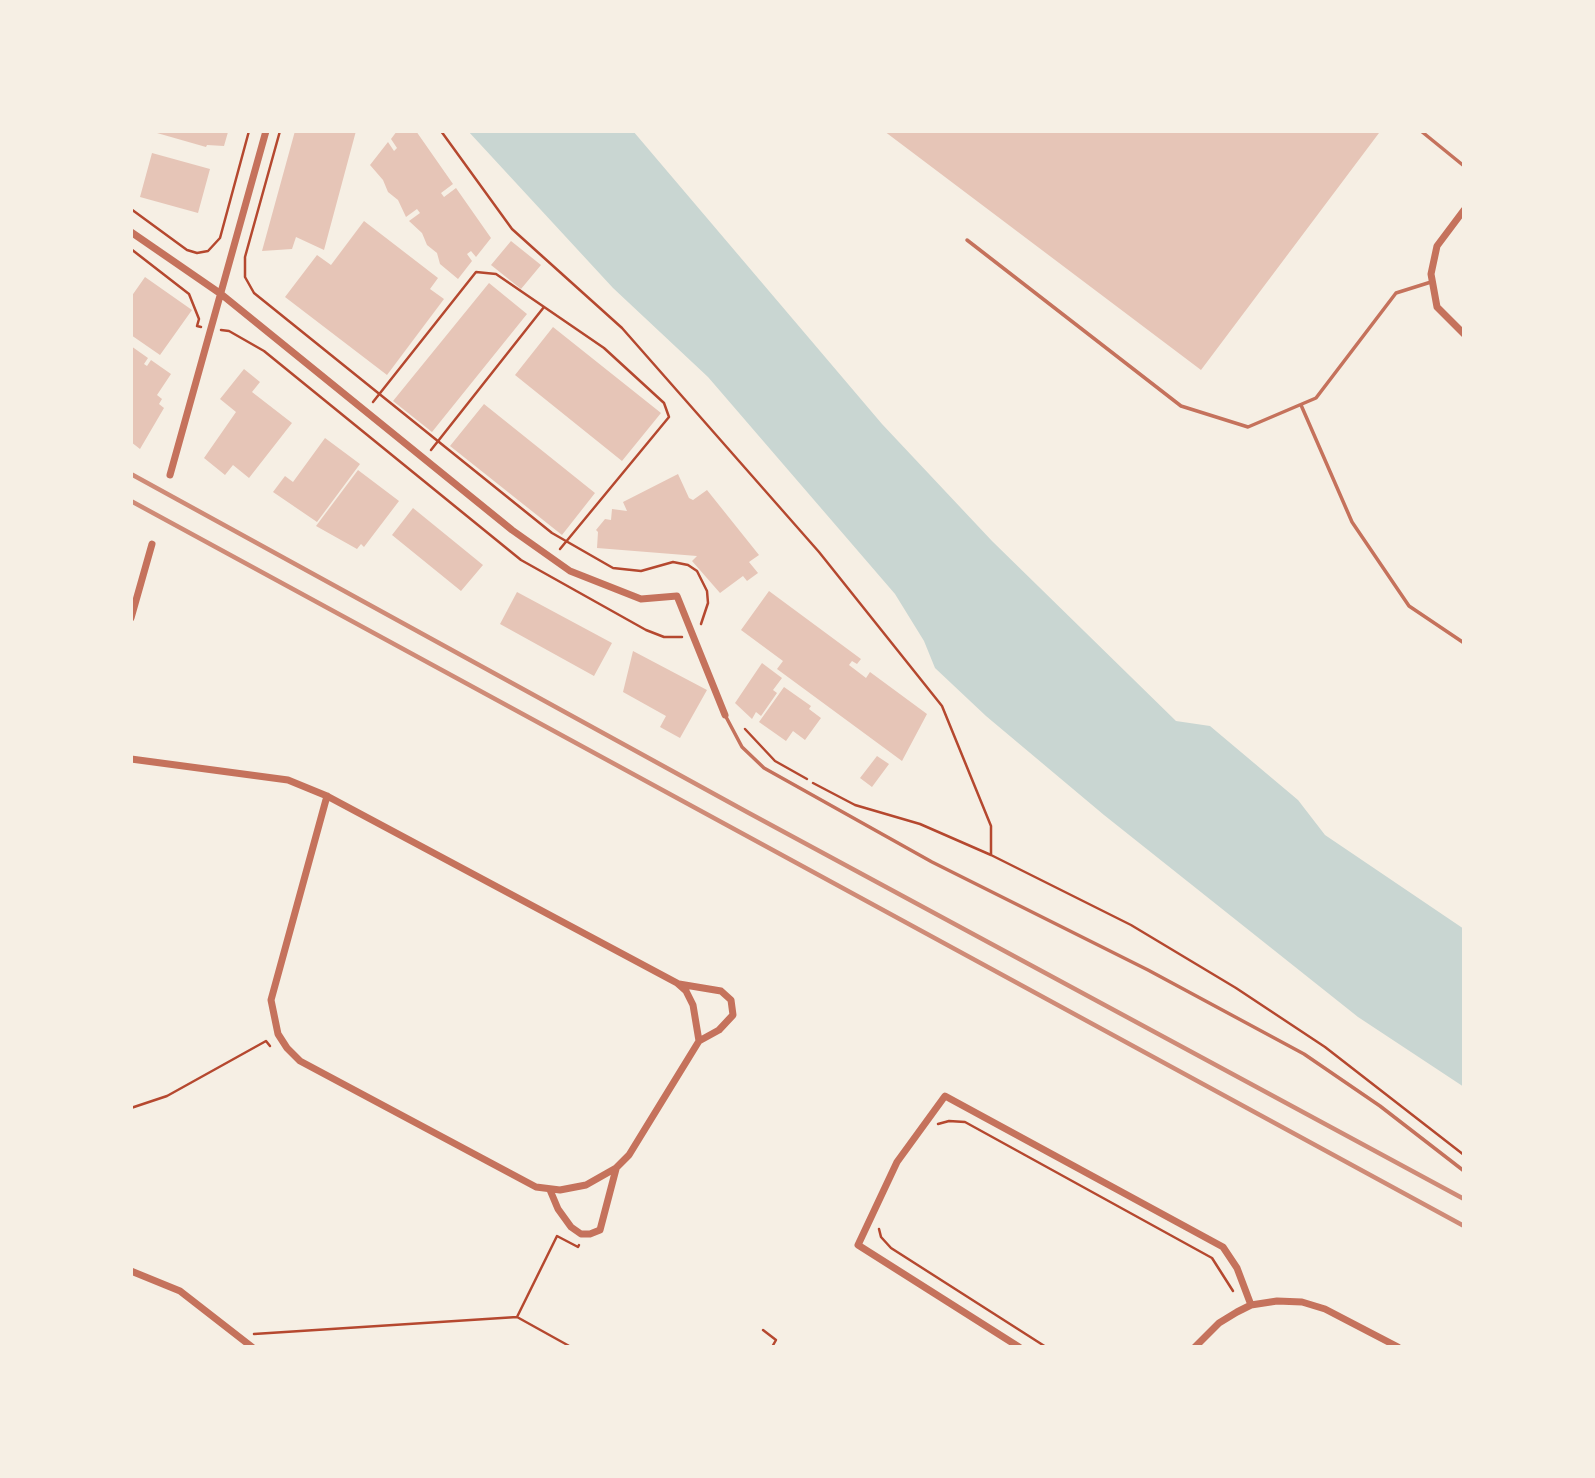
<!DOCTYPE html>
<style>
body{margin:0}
#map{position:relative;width:1595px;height:1478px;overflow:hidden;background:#f6efe4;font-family:"Open Sans",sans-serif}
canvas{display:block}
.frame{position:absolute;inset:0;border:133px solid #f6efe4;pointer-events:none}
</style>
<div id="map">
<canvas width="1595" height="1478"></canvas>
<div class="frame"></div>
</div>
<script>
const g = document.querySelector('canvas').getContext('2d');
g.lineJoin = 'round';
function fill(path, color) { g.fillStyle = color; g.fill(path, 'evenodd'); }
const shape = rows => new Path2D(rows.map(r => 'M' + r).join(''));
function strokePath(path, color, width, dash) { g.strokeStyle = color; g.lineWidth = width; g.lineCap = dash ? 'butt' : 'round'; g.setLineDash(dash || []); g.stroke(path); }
const water = shape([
 [468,131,633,131,882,424,992,541,1176,721,1210,726,1298,800,1325,835,1464,929,1464,1087,1358,1017,1104,815,986,716,935,668,924,641,895,594,708,377,613,288]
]);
const building = shape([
 [150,131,224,131,228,132,224,146,207,145,206,147],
 [295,131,356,131,324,250,296,237,292,249,262,251],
 [397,131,416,131,453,184,441,193,444,197,456,188,491,238,476,257,471,251,467,254,472,261,458,279,440,264,437,253,427,245,422,233,409,221,420,213,417,209,406,217,398,200,388,192,383,180,370,165,388,142,394,151,397,148,391,139],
 [884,131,1377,131,1379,133,1201,370],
 [152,153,210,169,198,213,140,197],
 [364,221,438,278,430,289,444,299,387,375,285,297,317,255,331,265],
 [511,241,541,265,521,289,491,265],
 [145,277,192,310,160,355,131,335,131,297],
 [489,283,527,314,432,432,393,401],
 [553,327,661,413,622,461,515,375],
 [131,346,148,358,144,364,147,366,151,360,171,374,157,395,162,399,159,404,164,408,140,449,131,442],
 [244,369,260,382,252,392,292,423,249,478,233,465,225,475,204,458,236,412,220,399],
 [484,404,595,493,562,535,450,446],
 [325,438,360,464,317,522,273,492,285,476,293,482],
 [358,470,399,501,364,547,361,544,357,549,316,526],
 [678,474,689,498,693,500,707,490,759,555,749,562,758,573,747,581,743,576,720,593,692,561,697,556,597,548,598,532,596,530,605,519,611,520,612,509,627,511,623,502],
 [413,508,483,565,461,591,392,535],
 [769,591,861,659,857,664,852,661,849,665,866,678,870,672,927,714,902,761,777,669,783,661,741,630],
 [517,592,612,643,594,676,500,624],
 [633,651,707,690,680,738,660,727,666,716,623,692],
 [762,663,782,678,773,690,777,693,761,716,756,712,752,719,735,703],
 [784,687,811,706,809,709,821,718,805,740,793,731,786,741,759,722],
 [877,756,889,764,872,787,860,778]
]);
const path = shape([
 [280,131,245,257,245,277,254,293,552,533,613,568,641,571,673,562,688,565,697,571,707,591,708,603,701,624],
 [441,131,512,229,622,328,819,552,942,706,991,826,991,855],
 [131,209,187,250,197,253,208,251,220,238,249,131],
 [131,249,189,294,199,319,197,326,201,327],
 [221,330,229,331,264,351,521,560,646,630,664,637,682,637],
 [373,402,476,272,496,274,604,348,664,403,669,417,560,549],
 [431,450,544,307],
 [745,729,775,761,807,779],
 [813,783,855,805,920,824,991,855,1131,925,1236,988,1325,1047,1464,1155],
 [131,1108,167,1096,266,1041,270,1046],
 [938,1124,949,1121,965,1122,1212,1258,1233,1291],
 [879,1229,881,1237,891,1248,1046,1347],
 [517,1317,571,1347],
 [763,1330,776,1340,772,1347],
 [254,1334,517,1317,557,1236,578,1247,579,1245]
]);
const service = shape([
 [1421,131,1464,166],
 [967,240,1181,406,1248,427,1316,398,1396,293,1431,282],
 [1301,405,1352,522,1409,606,1464,643],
 [725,715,742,747,764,768,932,862,1148,970,1304,1054,1380,1106,1464,1171]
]);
const minor = shape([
 [1464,210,1437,246,1431,274,1437,307,1464,334],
 [131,232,221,294,512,530,570,571,641,599,677,596,725,715],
 [170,475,266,131],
 [131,618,152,544],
 [131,759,288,780,327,796,677,983,686,991,693,1005,699,1041,629,1155,616,1168,586,1185,560,1190,536,1187,300,1061,287,1048,278,1034,271,1000,327,796],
 [679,984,721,991,731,1000,733,1015,719,1030,699,1041],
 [550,1190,558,1209,571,1227,581,1234,590,1234,600,1230,616,1169],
 [131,1271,180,1291,252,1347],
 [1019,1347,858,1245,897,1162,945,1096,1223,1247,1237,1268,1251,1305],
 [1195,1347,1219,1323,1237,1312,1251,1305,1277,1301,1302,1302,1325,1309,1398,1347]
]);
const rail = shape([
 [131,474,747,812,1464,1199],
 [131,501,1464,1226]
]);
fill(water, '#c9d6d2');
fill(building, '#e6c5b7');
strokePath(path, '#b5482f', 2.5);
strokePath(service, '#c5725c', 3.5);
strokePath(minor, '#c5725c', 7);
strokePath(rail, '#cf8b77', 4.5);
</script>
